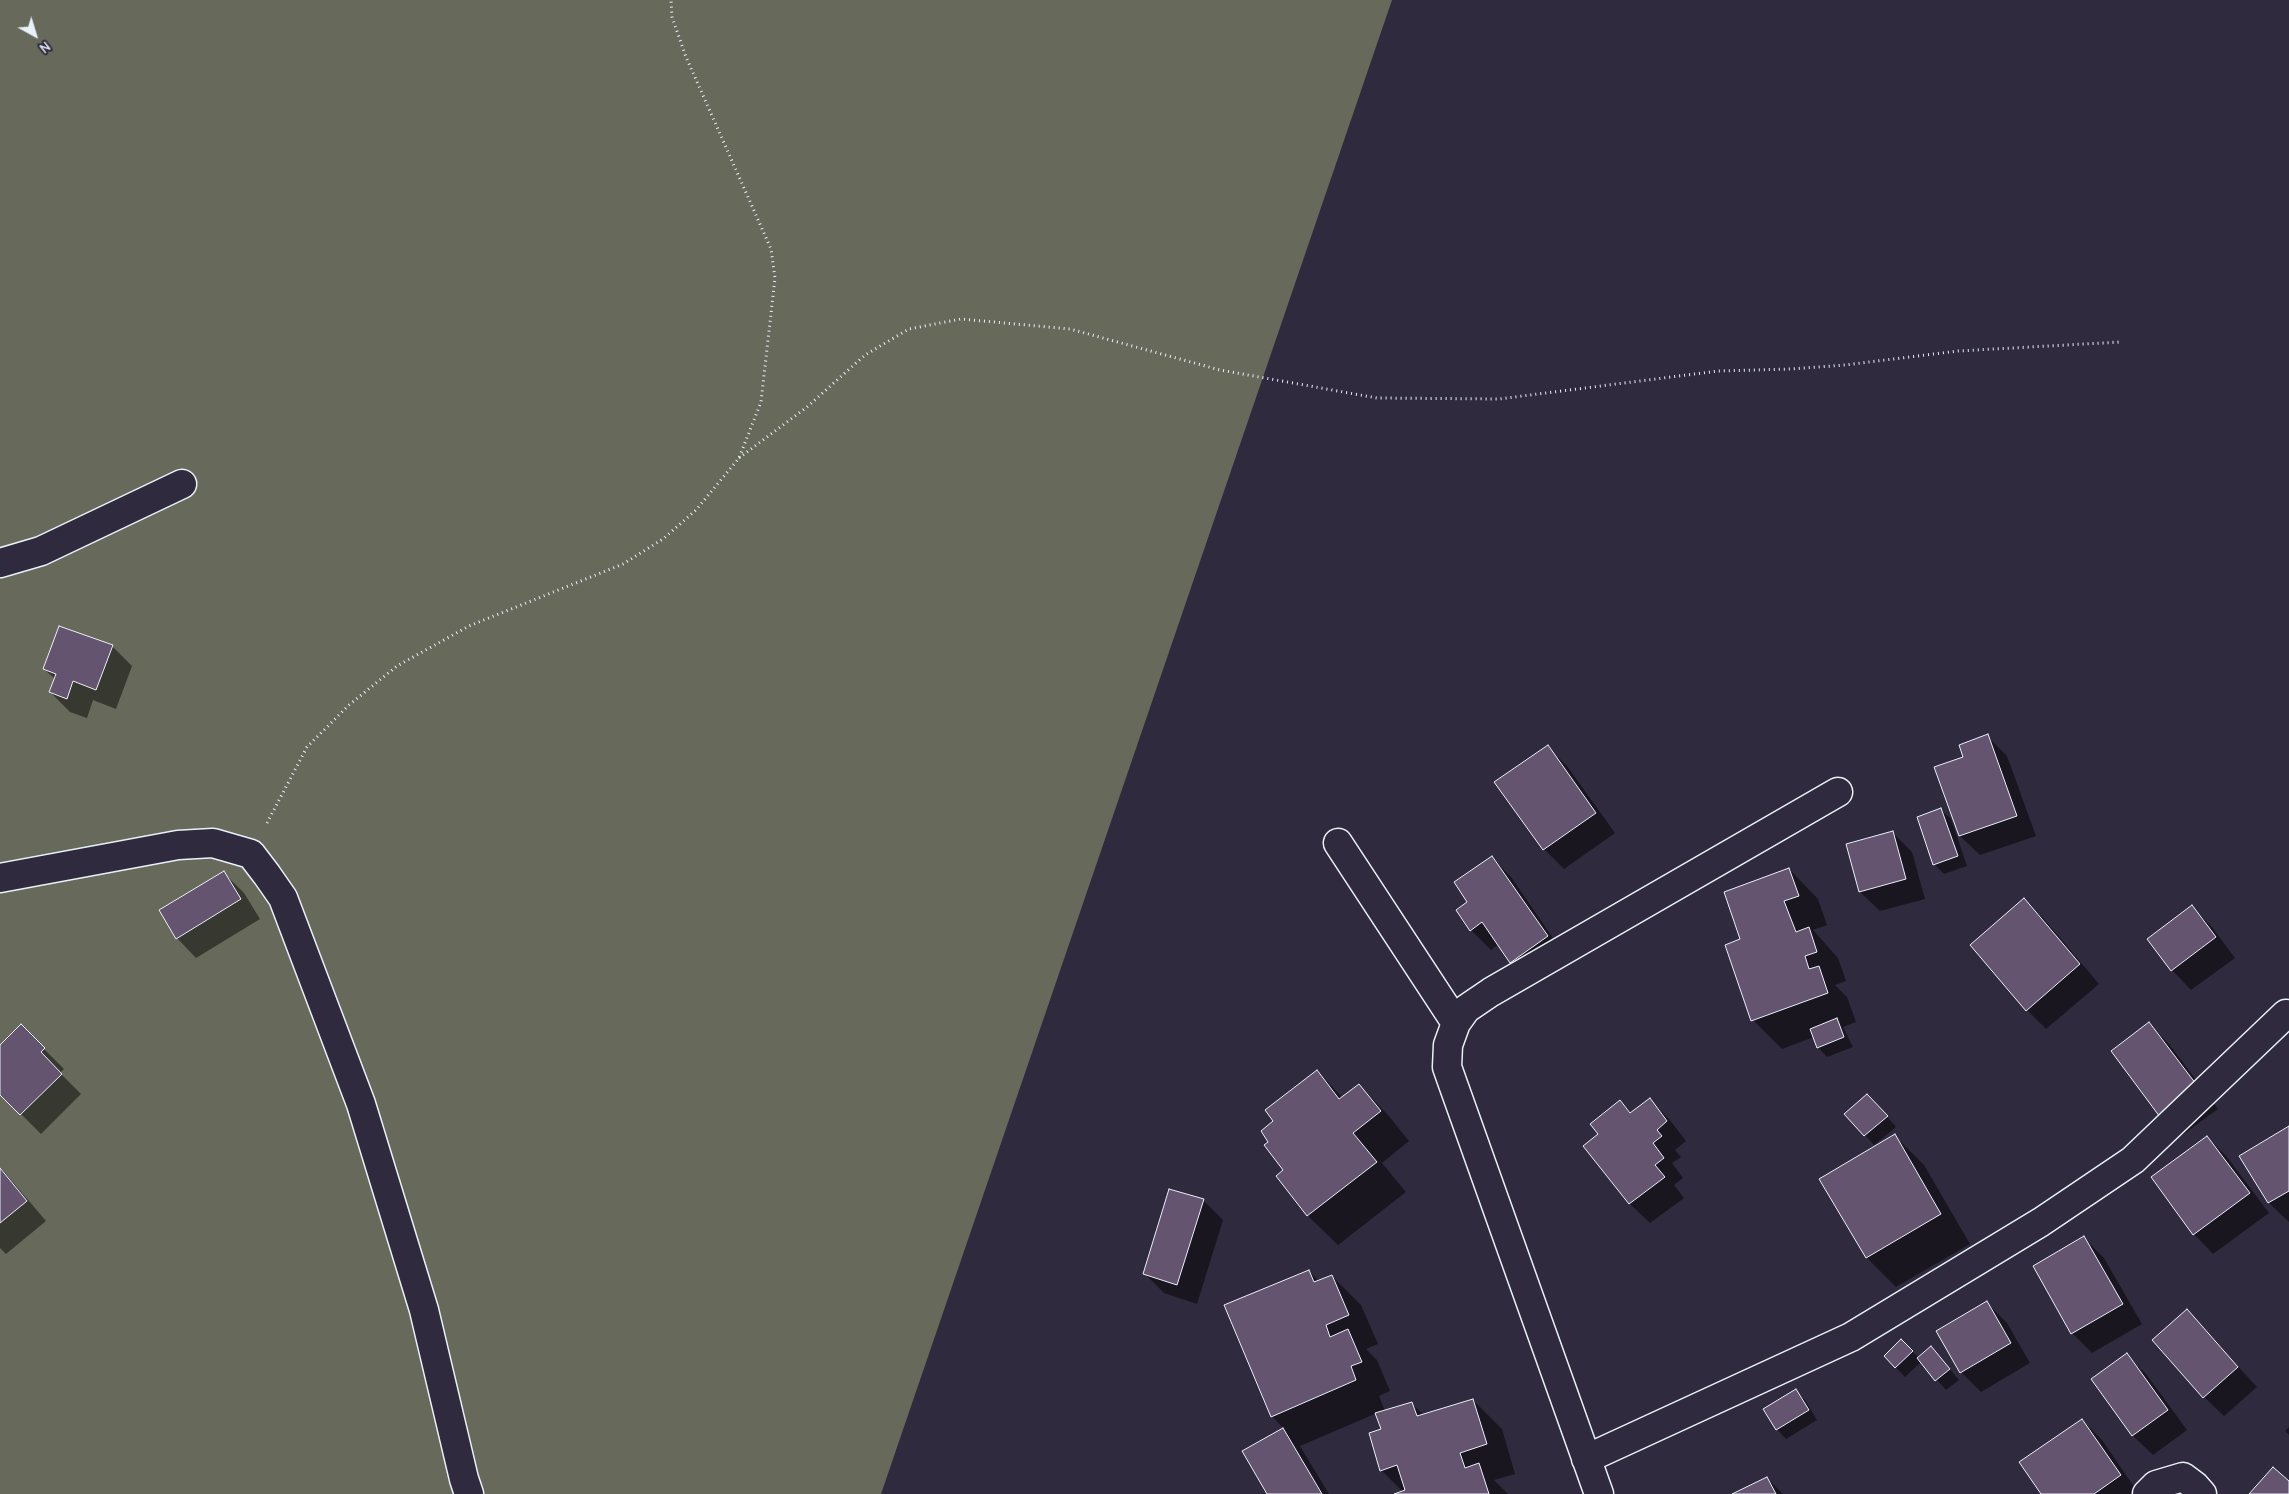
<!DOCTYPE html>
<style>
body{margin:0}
#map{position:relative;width:2289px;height:1494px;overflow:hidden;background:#2f2a3d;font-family:"Comic Neue",sans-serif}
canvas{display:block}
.north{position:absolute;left:10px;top:10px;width:50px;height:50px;-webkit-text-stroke:4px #2f2a3d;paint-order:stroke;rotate:141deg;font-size:14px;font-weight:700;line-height:20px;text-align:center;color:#e8f1f8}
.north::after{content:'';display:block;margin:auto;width:18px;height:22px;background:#e8f1f8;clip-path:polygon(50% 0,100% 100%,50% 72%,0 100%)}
</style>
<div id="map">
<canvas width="2289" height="1494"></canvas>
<div class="north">N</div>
</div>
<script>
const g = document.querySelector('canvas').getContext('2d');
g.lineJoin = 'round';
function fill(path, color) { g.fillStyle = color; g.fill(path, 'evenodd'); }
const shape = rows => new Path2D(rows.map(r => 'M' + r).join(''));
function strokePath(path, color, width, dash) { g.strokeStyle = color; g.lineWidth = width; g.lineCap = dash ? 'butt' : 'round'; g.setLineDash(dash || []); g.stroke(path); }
const green = shape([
 [0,0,1392,0,881,1494,0,1494]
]);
const shadow = shape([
 [112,646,132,666,116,709,93,700,87,718,70,712,50,692,55,679,44,669],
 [1987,736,2007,756,2036,836,1980,855,1960,836,1936,768,1965,757],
 [1547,746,1567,766,1615,833,1564,869,1544,849],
 [1941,810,1951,819,1967,866,1944,874,1934,864],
 [1892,832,1912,852,1925,899,1880,911,1860,892],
 [1492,858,1511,877,1566,957,1531,982,1511,962,1499,944,1491,950,1471,930,1457,910,1469,902],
 [1789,869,1818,899,1827,925,1813,930,1838,958,1846,981,1835,985,1847,997,1856,1022,1843,1027,1853,1047,1827,1057,1818,1047,1814,1037,1782,1049,1753,1020,1742,940],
 [224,873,244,893,260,919,196,958,177,938],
 [2024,900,2044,919,2099,984,2046,1029,2027,1010],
 [2192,907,2212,927,2235,958,2191,990,2172,970],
 [2149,1024,2169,1044,2218,1109,2181,1136,2161,1116],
 [21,1026,64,1069,60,1073,81,1094,41,1134,0,1093,0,1046],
 [1317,1071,1343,1098,1359,1085,1388,1115,1409,1141,1382,1163,1406,1192,1338,1245,1308,1216,1278,1176,1285,1170,1270,1142,1275,1121],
 [1650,1100,1669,1119,1686,1141,1675,1150,1681,1157,1672,1163,1683,1178,1674,1185,1684,1198,1650,1223,1630,1204,1585,1146,1600,1134,1620,1102,1632,1113],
 [1877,1105,1896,1127,1874,1145,1846,1114],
 [2289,1127,2289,1222,2269,1203,2241,1157],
 [1895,1136,1924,1165,1970,1244,1896,1287,1867,1258,1821,1179],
 [2207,1137,2227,1157,2269,1213,2213,1254,2194,1234],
 [0,1167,46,1221,6,1254,0,1248],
 [1203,1200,1223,1220,1197,1304,1164,1293,1144,1273],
 [2084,1238,2104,1258,2142,1324,2092,1353,2072,1333],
 [1309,1271,1319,1281,1332,1276,1361,1305,1378,1344,1366,1349,1377,1360,1390,1391,1379,1396,1385,1411,1411,1403,1424,1415,1473,1400,1502,1429,1515,1474,1494,1480,1508,1494,1397,1494,1403,1492,1381,1470,1382,1430,1377,1413,1300,1446,1329,1494,1268,1494,1244,1451,1284,1429,1272,1416],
 [1987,1303,2007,1323,2030,1363,1981,1392,1961,1372],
 [2187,1311,2257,1387,2224,1416,2204,1397],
 [1901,1341,1919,1358,1931,1348,1959,1380,1946,1390,1921,1362,1905,1377,1885,1356],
 [2126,1355,2146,1374,2187,1430,2153,1455,2133,1436,2093,1379],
 [1796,1391,1805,1400,1817,1420,1786,1439,1777,1429],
 [2082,1420,2102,1440,2139,1494,2043,1494],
 [2289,1427,2289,1435,2285,1431],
 [1767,1478,1783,1494,1735,1494]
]);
const building = shape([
 [59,626,113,645,96,690,73,681,67,699,49,692,56,674,43,669,59,626],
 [1988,734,2017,816,1959,836,1934,767,1963,757,1959,745,1988,734],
 [1548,745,1596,813,1543,850,1494,782,1548,745],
 [1941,808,1958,856,1933,865,1917,817,1941,808],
 [1893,831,1906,879,1859,892,1846,844,1893,831],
 [1492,856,1548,936,1510,963,1482,922,1470,931,1456,910,1467,902,1454,882,1492,856],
 [1789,868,1799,896,1784,901,1796,932,1809,927,1817,952,1805,956,1809,969,1819,966,1828,993,1751,1021,1725,945,1740,939,1724,892,1789,868],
 [224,871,241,899,176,939,159,910,224,871],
 [2024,898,2080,964,2026,1011,1970,945,2024,898],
 [2192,905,2216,937,2171,971,2147,939,2192,905],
 [1837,1018,1844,1037,1817,1048,1810,1029,1837,1018],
 [2149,1022,2199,1088,2160,1117,2111,1051,2149,1022],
 [21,1024,45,1048,41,1052,62,1074,20,1115,0,1095,0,1045,21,1024],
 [1317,1070,1339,1099,1359,1084,1381,1111,1353,1133,1377,1162,1307,1216,1276,1176,1283,1170,1264,1145,1268,1142,1261,1131,1273,1121,1265,1110,1317,1070],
 [1867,1094,1888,1116,1864,1136,1844,1114,1867,1094],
 [1650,1098,1667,1121,1657,1130,1662,1136,1653,1143,1664,1158,1655,1165,1665,1177,1629,1204,1583,1146,1598,1134,1590,1124,1620,1100,1630,1113,1650,1098],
 [2289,1126,2289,1191,2268,1203,2239,1156,2289,1126],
 [1895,1134,1941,1214,1866,1258,1819,1179,1895,1134],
 [2207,1136,2250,1193,2193,1235,2151,1177,2207,1136],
 [0,1168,27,1201,0,1223,0,1168],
 [1169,1189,1204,1199,1177,1285,1143,1274,1169,1189],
 [2084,1236,2123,1304,2071,1334,2033,1266,2084,1236],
 [1309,1270,1314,1282,1332,1275,1349,1315,1326,1325,1330,1337,1348,1329,1362,1362,1351,1366,1356,1380,1271,1417,1224,1305,1309,1270],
 [1987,1301,2011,1343,1960,1373,1936,1331,1987,1301],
 [2187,1309,2238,1367,2203,1398,2152,1340,2187,1309],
 [1901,1339,1913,1351,1895,1368,1884,1356,1901,1339],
 [1931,1346,1950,1369,1935,1381,1917,1358,1931,1346],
 [2127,1353,2168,1410,2132,1436,2091,1379,2127,1353],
 [1796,1389,1809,1410,1776,1430,1763,1409,1796,1389],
 [1473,1399,1487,1444,1460,1453,1465,1468,1479,1463,1489,1494,1394,1494,1405,1490,1397,1465,1380,1471,1369,1433,1381,1429,1375,1413,1412,1402,1417,1416,1473,1399],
 [2082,1419,2121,1475,2094,1494,2041,1494,2019,1462,2082,1419],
 [1283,1428,1322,1494,1267,1494,1242,1451,1283,1428],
 [2273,1467,2289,1481,2289,1494,2249,1494,2273,1467],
 [1767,1477,1776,1494,1732,1494,1767,1477]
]);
const path = shape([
 [739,458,807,407,865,355,909,329,961,319,1070,329,1220,370,1377,398,1499,399,1718,371,1791,369,1845,365,1958,351,2120,342],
 [267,823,307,747,349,705,397,666,469,626,623,564,663,539,696,510,739,458,761,402,775,278,771,249,686,57,672,17,671,0]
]);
const minor = shape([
 [0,563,41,551,182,484],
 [1338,843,1456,1023],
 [0,878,178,845,213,843,251,854,267,875,283,898,361,1104,424,1310,464,1479,469,1494],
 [1586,1459,1851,1337,2041,1222,2133,1160,2286,1014],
 [1599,1494,1453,1084,1447,1067,1448,1045,1456,1023,1466,1009,1491,992,1838,792],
 [2147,1494,2156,1485,2183,1477,2195,1486,2202,1494]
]);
fill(green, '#67695b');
fill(shadow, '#0007');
fill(building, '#65546f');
strokePath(building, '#e8f1f8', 1);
strokePath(minor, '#e8f1f8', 31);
strokePath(path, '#e8f1f8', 3, [1, 4]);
strokePath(minor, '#2f2a3d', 28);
</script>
